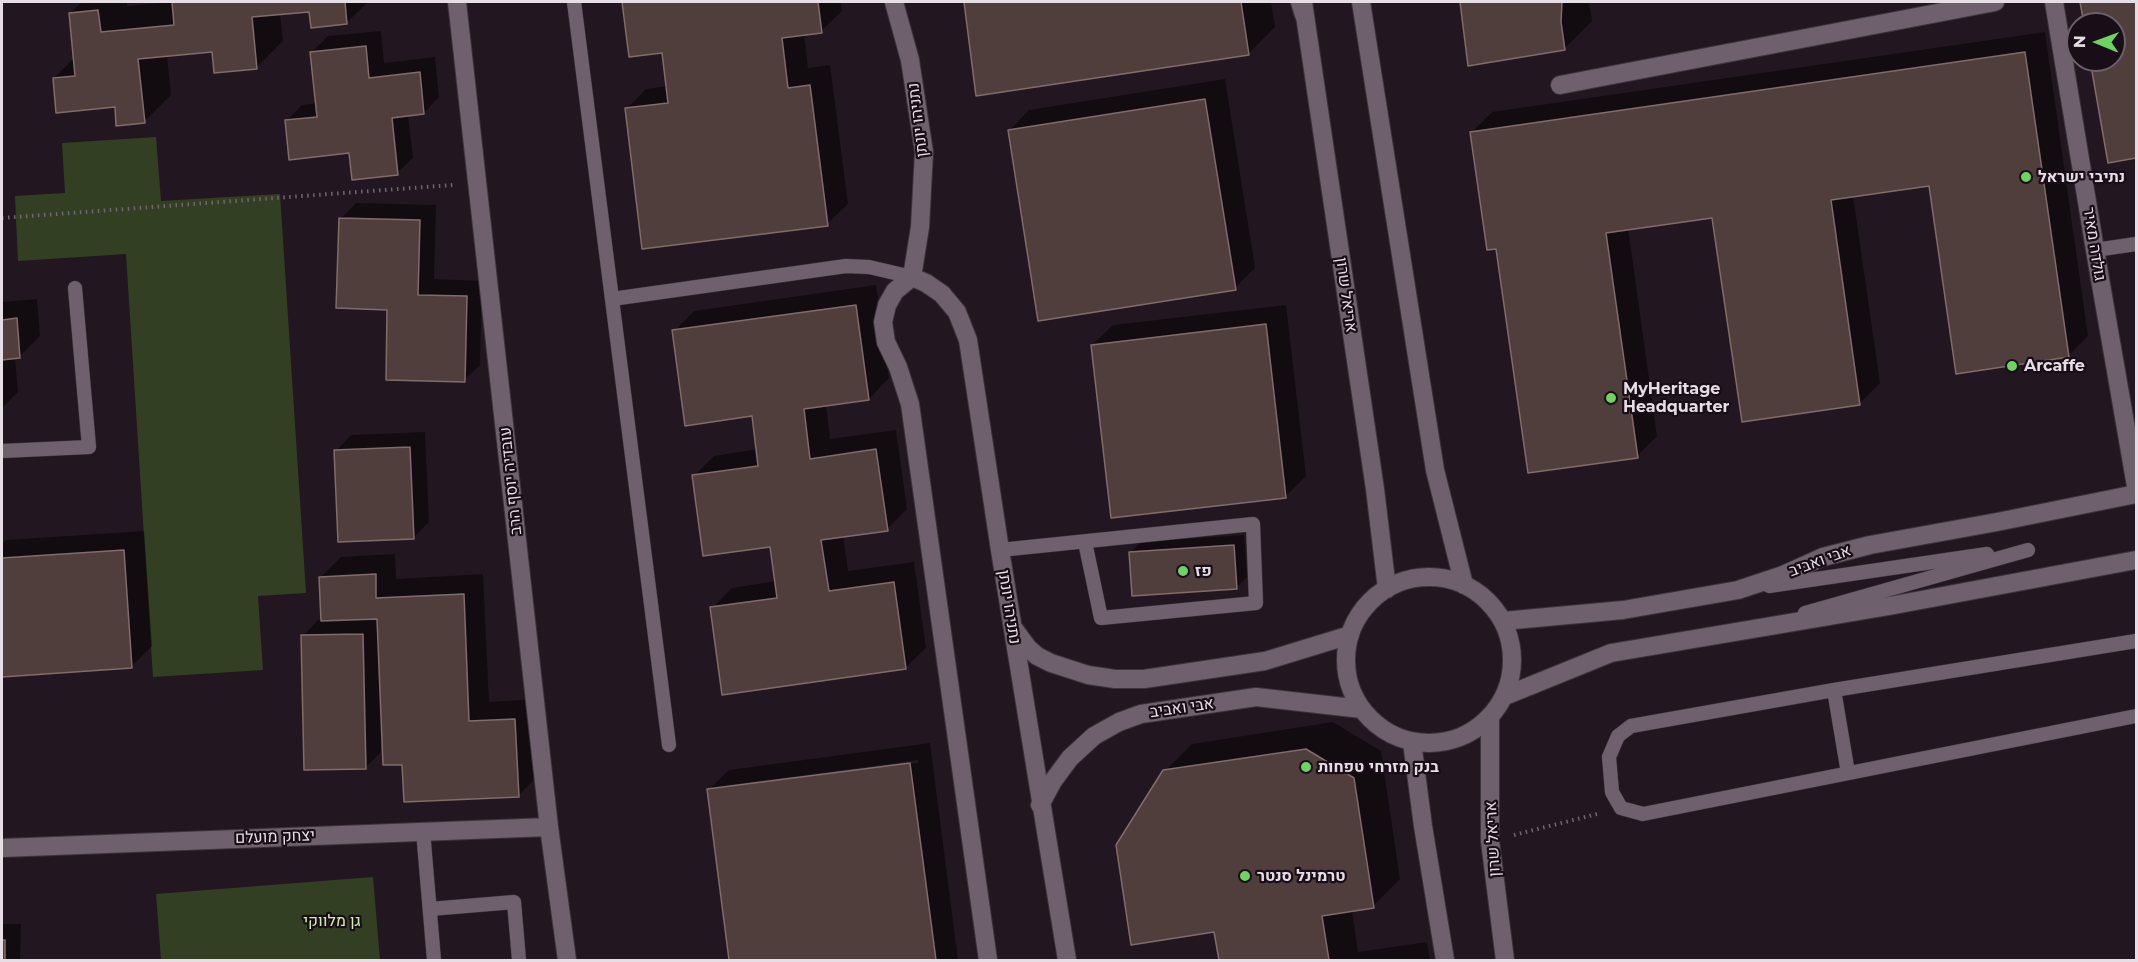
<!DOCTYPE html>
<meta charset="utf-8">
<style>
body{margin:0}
#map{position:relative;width:2138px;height:962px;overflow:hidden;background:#221721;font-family:Montserrat,sans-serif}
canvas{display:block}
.frame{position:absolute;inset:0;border:3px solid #e6dde5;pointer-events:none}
.north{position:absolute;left:2066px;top:12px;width:60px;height:60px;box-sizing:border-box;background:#190e18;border:2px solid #6b616a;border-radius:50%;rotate:271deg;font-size:16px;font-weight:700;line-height:24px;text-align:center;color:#e6dde5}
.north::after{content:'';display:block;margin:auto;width:21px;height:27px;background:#6dd361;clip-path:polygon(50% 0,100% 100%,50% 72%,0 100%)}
</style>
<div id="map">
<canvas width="2138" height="962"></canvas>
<div class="frame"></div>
<div class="north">N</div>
</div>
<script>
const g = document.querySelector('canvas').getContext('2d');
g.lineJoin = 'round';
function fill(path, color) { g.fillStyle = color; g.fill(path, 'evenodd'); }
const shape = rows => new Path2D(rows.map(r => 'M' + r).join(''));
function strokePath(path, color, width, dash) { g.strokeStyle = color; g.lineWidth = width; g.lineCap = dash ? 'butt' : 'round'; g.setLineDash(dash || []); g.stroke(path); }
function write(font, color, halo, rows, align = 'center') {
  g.font = font + ' Montserrat,Heebo,sans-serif'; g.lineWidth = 4.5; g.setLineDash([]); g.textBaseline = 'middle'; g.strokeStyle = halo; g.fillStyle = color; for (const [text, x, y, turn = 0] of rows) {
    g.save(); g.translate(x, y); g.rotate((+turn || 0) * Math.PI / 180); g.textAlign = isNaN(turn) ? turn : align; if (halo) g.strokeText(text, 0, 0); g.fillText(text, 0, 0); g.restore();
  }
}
const green = shape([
 [156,137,161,201,280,194,306,593,258,596,263,670,153,677,126,254,18,261,15,196,65,193,62,143],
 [373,877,380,960,161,960,156,894]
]);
const shadow = shape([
 [82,2,127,2,127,6,173,2,368,2,346,23,311,10,280,13,283,41,256,68,214,51,167,55,171,95,144,122,117,105,54,78,74,58,70,13],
 [623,2,841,2,842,11,821,31,804,33,808,68,830,65,848,204,827,224,626,109,646,89,668,86,663,51,630,56],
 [965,2,1271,2,1275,27,1248,54,977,94],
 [1461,2,1589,2,1592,21,1565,48,1469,64],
 [2081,2,2136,2,2136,156,2110,161,2092,60,2114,60,2114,24,2085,24],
 [381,31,384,63,435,57,439,97,424,113,408,115,413,158,397,173,286,121,302,105,317,103,312,52,328,36],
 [2045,32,2088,336,2068,356,1930,184,1853,196,1880,383,1860,403,1713,216,1628,228,1657,436,1637,456,1497,247,1472,132,1492,112],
 [1225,79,1255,268,1235,288,1009,131,1029,110],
 [356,203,436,205,434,279,482,281,480,365,464,380,340,219],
 [876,285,889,378,869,399,826,405,830,439,896,430,907,509,887,529,843,535,848,571,914,562,926,648,905,668,712,608,732,588,776,581,771,545,694,476,714,456,758,449,753,415,674,331,694,311],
 [37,299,40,336,19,357,15,357,18,392,2,408,2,302],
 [1286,305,1306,476,1285,497,1092,345,1113,325],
 [425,432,429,522,413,538,336,451,351,435],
 [144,531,152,646,132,666,2,675,2,544,6,540],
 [1244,535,1247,577,1236,588,1130,553,1141,542],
 [395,554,396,579,483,574,489,702,535,699,539,775,518,796,384,742,381,742,381,752,365,768,303,636,318,620,323,620,321,577,341,557],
 [1333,722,1381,751,1400,879,1373,906,1352,910,1358,952,1427,942,1430,960,1220,960,1215,930,1165,771,1192,744],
 [930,743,958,960,730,960,708,790,729,770],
 [918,760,918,763,729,788,729,785],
 [2,924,21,924,20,960,2,960]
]);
const building = shape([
 [172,2,345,2,347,24,311,28,309,12,252,17,257,69,214,73,212,52,138,59,145,123,116,126,115,107,56,113,53,78,75,76,69,13,98,10,101,32,174,25,172,2],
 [622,2,818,2,822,33,782,38,788,88,810,85,828,226,642,249,625,108,668,103,662,53,629,57,622,2],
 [964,2,1241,2,1249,55,976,96,964,2],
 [1460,2,1562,2,1561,22,1565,50,1468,66,1460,2],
 [2080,2,2136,2,2136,158,2108,163,2090,60,2114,60,2114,24,2084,24,2080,2],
 [366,46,369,78,420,72,424,114,392,118,398,175,352,180,349,153,289,160,285,120,317,117,310,52,366,46],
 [2025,52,2069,357,1956,374,1929,186,1831,200,1860,405,1742,422,1712,218,1606,233,1638,458,1528,473,1496,249,1487,250,1470,132,2025,52],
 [1205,99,1236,290,1038,321,1008,130,1205,99],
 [339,218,420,220,418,295,467,296,465,382,386,380,387,310,336,308,339,218],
 [856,305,869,400,804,409,810,459,876,449,888,531,821,540,829,591,894,582,906,669,722,695,710,607,777,598,770,547,703,556,692,475,758,466,752,416,685,426,672,330,856,305],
 [17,318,20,358,2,360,2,320,17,318],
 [1266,324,1286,498,1111,518,1091,345,1266,324],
 [410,447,414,539,338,542,334,450,410,447],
 [1234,545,1237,589,1132,596,1129,552,1234,545],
 [124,550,132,668,2,677,2,558,124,550],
 [376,574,376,598,464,594,469,721,515,719,519,797,404,802,402,765,383,765,377,619,321,621,319,577,376,574],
 [363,634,366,769,304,770,301,635,363,634],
 [1306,749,1354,778,1374,908,1322,916,1329,960,1219,960,1214,932,1131,945,1116,845,1163,770,1306,749],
 [910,763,936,960,729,960,707,789,910,763],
 [2,940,5,940,5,960,2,960,2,940]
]);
const path = shape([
 [2,218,453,185],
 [1514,835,1597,814]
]);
const lane = shape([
 [574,2,669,745],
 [2095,250,2136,244],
 [612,299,846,266,869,267,912,277],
 [2,451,89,447,75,288],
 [1000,550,1253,524,1256,603,1101,618,1085,542],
 [1769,586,1987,554],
 [1805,613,2028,550],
 [2136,641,1834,690,1631,726,1618,736,1609,757,1612,792,1621,808,1643,814,2136,716],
 [1834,690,1848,773],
 [423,831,434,960],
 [430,909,514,902,519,960]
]);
const street = shape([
 [457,2,549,827,567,960],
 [894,2,910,60,924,152,920,227,912,277],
 [1303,2,1375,489,1387,589],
 [1361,2,1435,470,1464,585],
 [2054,2,2095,250,2136,486],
 [1560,85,1995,2],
 '1346 660a83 83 0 1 1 166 0a83 83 0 1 1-166 0Z',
 [1503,621,1623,610,1738,590,1783,575,1823,557,1870,545,1997,522,2136,494],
 [1014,629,1028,648,1037,656,1051,663,1088,675,1115,679,1144,679,1265,661,1350,635],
 [1505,696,1611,653,1889,606,2136,560],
 [1490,717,1490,841,1505,960],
 [1412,742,1423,826,1445,960],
 [1040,805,1053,781,1070,758,1094,736,1119,722,1141,714,1256,697,1362,709],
 [2,848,549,827],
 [988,960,910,404,898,367,886,342,883,322,887,305,895,291,912,277,926,283,942,294,957,312,968,340,1000,550,1067,960]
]);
const secondary = shape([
 [1300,2,1304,15]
]);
const markers = [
 [2026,177,6,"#6dd361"],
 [2012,366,6,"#6dd361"],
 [1611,398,6,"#6dd361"],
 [1183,571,6,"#6dd361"],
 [1306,767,6,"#6dd361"],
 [1245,876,6,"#6dd361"]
];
const streetNames = [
 ["נתניהו יונתן",918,120,-97],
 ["גולדה מאיר",2094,244,81],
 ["אריאל שרון",1346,295,82],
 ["עובדיה יוסף הרב",511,481,-96],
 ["אבי ואביב",1820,561,-20],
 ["נתניהו יונתן",1009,607,81],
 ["אבי ואביב",1182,708,-8],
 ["יצחק מועלם",275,837,-2],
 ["אריאל שרון",1493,839,-93]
];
const poiNames = [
 ["נתיבי ישראל",2038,177],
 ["Arcaffe",2024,366],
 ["MyHeritage",1623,389],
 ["Headquarter",1623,407],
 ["פז",1195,571],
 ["בנק מזרחי טפחות",1318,767],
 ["טרמינל סנטר",1257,876]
];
const parkNames = [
 ["גן מלווקי",332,921]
];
fill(green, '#333f22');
fill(shadow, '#0007');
fill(building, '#503e3d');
strokePath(building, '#816c6b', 1.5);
strokePath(lane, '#3c343b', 15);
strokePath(street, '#3c343b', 20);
strokePath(secondary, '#3c343b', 20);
strokePath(path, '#70666f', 4, [1.5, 4.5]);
strokePath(lane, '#6e606d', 14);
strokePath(street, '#6e606d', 18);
strokePath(secondary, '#6e606d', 18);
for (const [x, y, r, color] of markers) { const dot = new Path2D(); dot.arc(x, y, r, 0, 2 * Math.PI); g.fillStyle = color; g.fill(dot); strokePath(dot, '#190e18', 2); }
write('16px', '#e6dde5', '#190e18', streetNames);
write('bold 16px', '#e6dde5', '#190e18', poiNames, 'left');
write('16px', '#d1efac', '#190e18', parkNames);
</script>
